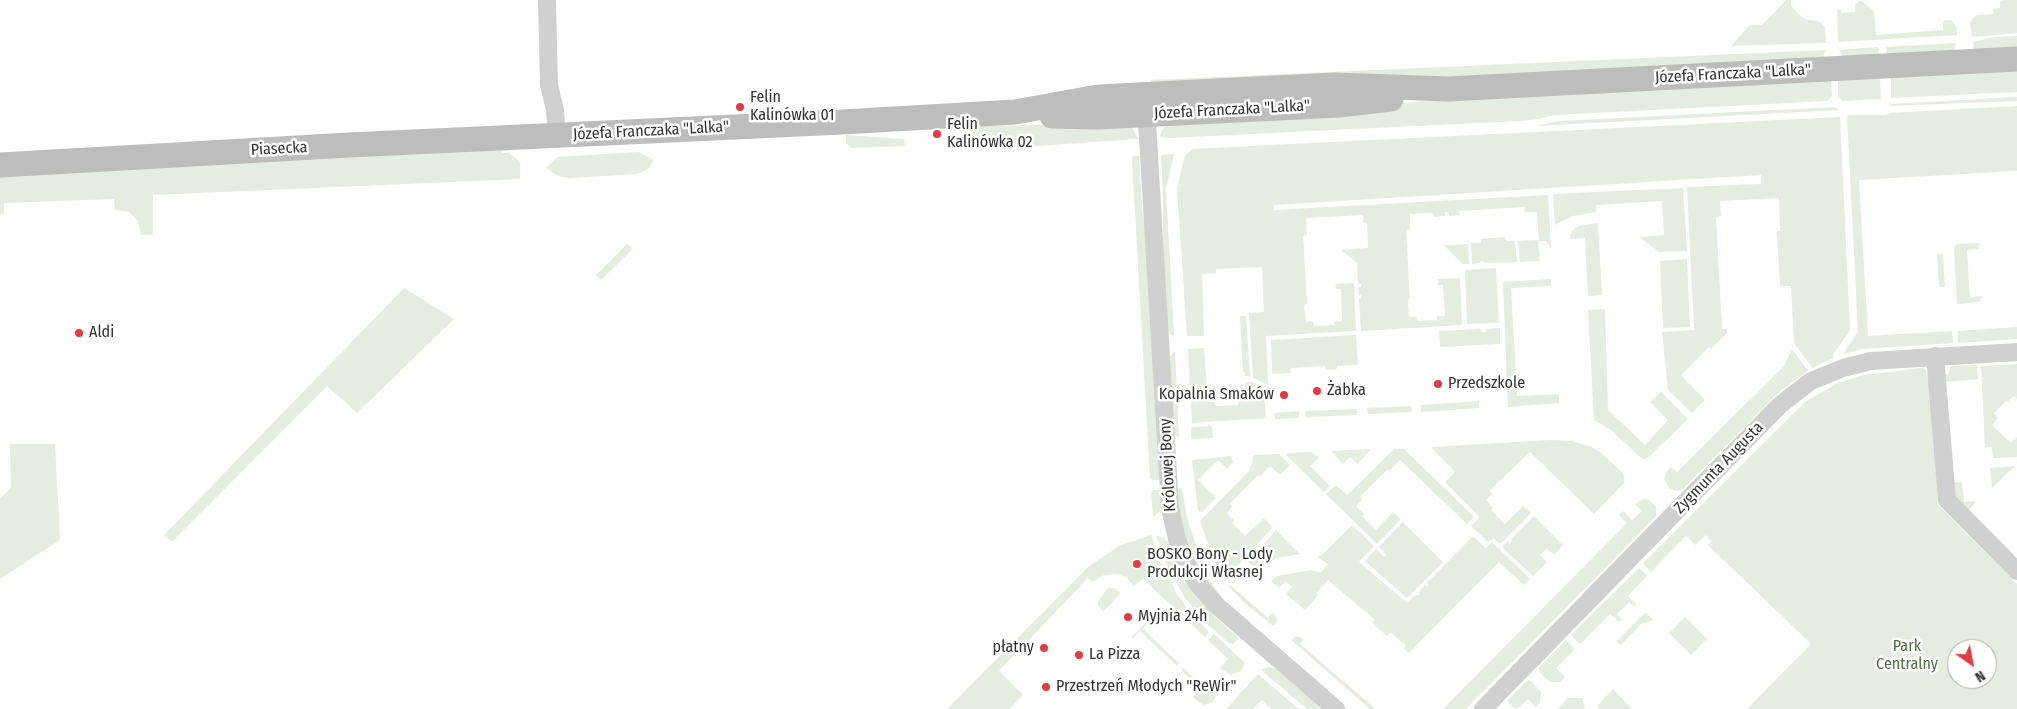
<!DOCTYPE html>
<meta charset="utf-8">
<style>
body{margin:0}
#map{position:relative;width:2017px;height:709px;overflow:hidden;background:#fff;font-family:"Fira Sans Condensed",sans-serif}
canvas{display:block}
.north{position:absolute;left:1947px;top:639px;width:50px;height:50px;box-sizing:border-box;background:#fff;border:1px solid #adadad;border-radius:50%;rotate:147deg;font-size:14px;font-weight:700;line-height:20px;text-align:center;color:#333}
.north::after{content:'';display:block;margin:auto;width:18px;height:22px;background:#e63946;clip-path:polygon(50% 0,100% 100%,50% 72%,0 100%)}
</style>
<div id="map">
<canvas width="2017" height="709"></canvas>
<div class="north">N</div>
</div>
<script>
const g = document.querySelector('canvas').getContext('2d');
g.lineJoin = 'round';
function fill(path, color) { g.fillStyle = color; g.fill(path, 'evenodd'); }
const shape = rows => new Path2D(rows.map(r => 'M' + r).join(''));
function strokePath(path, color, width, dash) { g.strokeStyle = color; g.lineWidth = width; g.lineCap = dash ? 'butt' : 'round'; g.setLineDash(dash || []); g.stroke(path); }
function write(font, color, halo, rows, align = 'center') {
  g.font = font + ' "Fira Sans Condensed",sans-serif'; g.lineWidth = 5; g.setLineDash([]); g.textBaseline = 'middle'; g.strokeStyle = halo; g.fillStyle = color; for (const [text, x, y, turn = 0] of rows) {
    g.save(); g.translate(x, y); g.rotate((+turn || 0) * Math.PI / 180); g.textAlign = isNaN(turn) ? turn : align; if (halo) g.strokeText(text, 0, 0); g.fillText(text, 0, 0); g.restore();
  }
}
const green = shape([
 [1786,0,1791,0,1791,5,1798,14,1805,19,1820,22,1825,27,1826,43,1731,46,1750,25,1762,25],
 [1860,0,1874,11,1876,35,1943,30,1943,21,1951,20,1956,26,1957,35,1838,42,1837,10,1841,9,1841,13,1855,12,1855,5],
 [2005,0,2017,0,2017,33,1972,37,1970,23,1972,19,1977,15,1994,14,1993,9,2000,8,2000,2],
 [2017,36,2017,49,1976,50,1973,47,1973,42,1994,37],
 [1956,43,1955,50,1953,52,1887,56,1886,47],
 [1878,47,1879,56,1844,57,1839,50],
 [1826,50,1823,57,1557,74,1152,85,1151,80],
 [2017,70,2017,92,1891,98,1891,77],
 [1880,76,1881,99,1842,101,1838,96,1838,78],
 [1831,79,1832,96,1827,101,1554,115,1539,119,1519,121,1170,138,1160,137,1162,130,1166,125,1367,107,1445,99],
 [2017,97,2017,101,1891,106,1891,104],
 [2017,106,2017,171,1859,180,1868,336,1952,331,1953,343,1864,349,1843,354,1858,332,1847,116,1850,115,1886,115,1890,113],
 [1835,107,1839,110,1535,126,1559,121],
 [1840,117,1850,330,1833,355,1833,358,1812,368,1794,343,1791,286,1780,286,1777,231,1780,231,1779,198,1720,201,1721,216,1716,217,1722,329,1727,329,1727,333,1711,349,1709,347,1681,375,1705,400,1692,413,1668,390,1662,332,1694,330,1687,187,1761,184,1761,175,1274,205,1274,210,1548,195,1551,249,1546,241,1538,241,1540,261,1520,262,1518,241,1539,240,1537,212,1524,212,1525,207,1458,211,1460,215,1449,216,1448,212,1445,212,1445,216,1434,217,1433,213,1410,214,1410,229,1406,230,1410,299,1408,300,1409,317,1417,317,1417,321,1437,320,1437,316,1445,316,1443,285,1438,285,1438,279,1460,278,1462,325,1361,331,1359,298,1361,298,1361,295,1359,295,1358,287,1361,287,1361,284,1358,283,1357,263,1341,250,1368,248,1367,223,1363,223,1363,215,1306,218,1307,235,1303,236,1307,304,1304,305,1306,322,1313,321,1314,326,1334,325,1334,322,1342,321,1341,289,1336,289,1335,284,1354,283,1356,331,1266,336,1268,385,1253,378,1249,313,1264,312,1262,267,1216,269,1216,273,1202,274,1204,336,1187,336,1177,188,1185,156,1192,149],
 [1092,124,1132,127,1138,139,1006,148,953,144,981,126],
 [846,135,904,139,905,146,852,148,846,143],
 [501,148,502,153,509,153,516,158,520,164,520,179,153,195,153,235,141,235,138,221,129,212,115,210,114,199,4,203,4,214,0,214,0,173],
 [639,152,654,160,649,168,638,174,569,178,558,176,546,168,557,157],
 [1174,154,1166,189,1174,335,1171,335,1167,328,1163,250,1163,193,1161,155],
 [1133,156,1139,156,1142,206,1148,252,1160,480,1153,480,1150,478,1132,158],
 [1683,188,1687,251,1658,252,1640,237,1664,235,1662,201,1596,205,1596,212,1573,216,1555,225,1553,194],
 [1598,223,1602,295,1588,296,1585,238,1570,239,1570,236,1572,231,1578,226],
 [1505,237,1506,241,1515,241,1517,262,1484,263,1483,261,1480,261,1480,263,1472,264,1471,243,1481,243,1481,239],
 [1979,243,1979,249,1967,250,1970,297,1982,296,1981,300,1979,302,1957,304,1954,248,1957,244],
 [627,244,633,249,601,280,596,275],
 [1468,244,1469,264,1463,264,1443,245],
 [1943,253,1945,287,1939,287,1937,254],
 [1687,259,1690,327,1663,328,1660,261],
 [1496,268,1499,323,1467,324,1465,270],
 [1551,279,1551,286,1511,288,1517,396,1559,394,1559,403,1508,407,1503,282],
 [404,288,454,319,357,413,327,386,172,542,164,535],
 [1605,309,1608,410,1645,445,1668,420,1650,402,1661,392,1688,419,1650,456,1645,459,1640,457,1611,430,1594,420,1588,310],
 [1240,316,1246,316,1250,376,1245,376,1245,372,1243,372],
 [2017,327,2017,339,1958,343,1958,331],
 [1500,328,1500,344,1440,347,1439,331,1481,329,1482,332,1486,332,1486,329],
 [1356,335,1358,365,1337,366,1337,369,1325,370,1325,366,1291,368,1291,373,1272,374,1271,340],
 [1204,348,1208,402,1215,402,1216,406,1238,405,1238,401,1246,401,1245,382,1252,382,1264,388,1266,418,1192,423,1188,349],
 [1792,349,1808,371,1781,390,1682,490,1677,491,1669,488,1664,479,1667,471,1671,467,1677,472,1784,366],
 [1175,351,1179,438,1173,433,1170,356],
 [2017,364,2017,399,2014,396,2008,402,2006,401,1994,413,1998,418,1992,425,2011,443,2017,437,2017,457,1993,458,1992,447,1985,447,1981,366],
 [1977,365,1978,379,1943,382,1944,374,1948,374,1951,366],
 [1923,368,1926,371,1927,377,1930,377,1938,505,2017,584,2017,709,1747,709,1811,644,1708,545,1712,541,1706,535,1695,545,1686,536,1651,572,1643,563,1805,402,1838,383,1863,375],
 [1957,649,1987,649,1987,679,1957,679],
 [1479,401,1479,408,1421,412,1421,405],
 [1411,406,1412,412,1368,414,1367,408],
 [1357,409,1357,415,1306,417,1305,411],
 [1299,411,1299,418,1275,419,1274,413],
 [1212,426,1213,438,1191,439,1191,430,1192,427],
 [1550,440,1572,441,1591,447,1601,453,1622,472,1624,477,1624,483,1594,514,1530,452,1489,491,1492,494,1486,500,1493,508,1491,510,1505,524,1523,506,1531,513,1500,544,1493,538,1488,542,1471,526,1480,517,1445,482,1455,472,1431,447],
 [10,444,55,444,60,540,0,579,0,499,11,487],
 [1371,449,1358,464,1350,457,1343,464,1331,451],
 [1394,449,1404,449,1474,517,1467,524,1400,460,1390,470,1388,469,1360,497,1362,500,1356,506,1364,514,1362,516,1376,530,1393,512,1401,519,1377,544,1326,494,1336,485,1347,495],
 [1311,452,1319,457,1310,466,1330,486,1324,492,1286,455,1287,453],
 [1279,454,1290,465,1280,475,1270,466,1260,476,1258,475,1230,504,1232,506,1227,513,1234,520,1232,523,1245,536,1264,518,1273,527,1225,580,1215,564,1200,521,1249,471,1252,463,1253,455],
 [1231,456,1233,462,1227,469,1218,460,1198,480,1216,498,1202,512,1198,511,1192,460],
 [2015,466,1992,488,1990,468],
 [1962,482,1964,502,1974,501,1974,505,1970,508,1967,509,1954,497,1951,483],
 [1182,488,1188,522,1208,578,1223,599,1251,623,1249,626,1231,610,1208,583,1194,559,1185,537,1179,510,1176,489],
 [1153,490,1161,490,1162,506,1160,511,1153,517,1151,493],
 [1643,499,1649,500,1656,506,1656,516,1466,709,1443,709,1627,523,1619,515,1623,511,1632,520,1642,511,1635,504],
 [1534,516,1563,545,1554,555,1547,549,1540,555,1547,562,1533,576,1502,547,1508,541,1510,543,1512,540,1511,539],
 [1403,522,1443,562,1407,598,1365,561,1376,549,1384,557,1387,555,1379,547],
 [1352,525,1374,546,1359,562,1407,603,1416,595,1417,596,1420,594,1419,592,1425,585,1426,587,1429,585,1427,583,1473,536,1486,548,1492,542,1530,579,1524,585,1499,562,1409,653,1404,649,1406,646,1390,632,1387,636,1372,623,1375,620,1328,580,1316,593,1318,595,1305,610,1286,594,1292,587,1286,581,1279,588,1271,581,1277,576,1311,570,1321,573,1328,564,1317,557,1322,555],
 [1276,530,1300,554,1277,558,1257,568,1248,562,1252,558,1254,559,1256,556,1254,555],
 [1151,535,1160,561,1177,594,1190,612,1209,632,1205,637,1143,579,1134,586,1126,577,1117,574,1104,575,1092,582,1088,578,999,671,1023,695,1009,709,947,709,1088,567,1119,546],
 [1156,535,1164,538,1170,544,1200,600,1214,616,1239,638,1233,644,1229,643,1209,626,1186,599,1168,569],
 [1639,568,1647,576,1628,596,1636,604,1634,607,1629,602,1617,614,1622,620,1619,622,1610,614,1580,644,1571,635],
 [1230,585,1268,618,1273,612,1274,613,1277,619,1276,624,1273,626,1246,604,1228,586],
 [1108,588,1114,588,1121,593,1103,612,1098,606,1098,601],
 [1646,612,1653,620,1641,624,1621,645,1617,641],
 [1685,617,1707,639,1691,655,1669,633],
 [1148,620,1150,620,1143,629,1179,663,1177,666,1140,631,1132,639,1131,638],
 [1214,634,1245,663,1241,671,1231,675,1220,668,1228,659,1208,640],
 [1297,636,1304,639,1300,644,1376,709,1370,709,1291,640],
 [1566,640,1575,649,1556,668,1565,677,1561,682,1550,682,1540,673,1539,668],
 [1183,667,1202,687,1210,679,1216,684,1219,692,1212,703,1203,705,1193,697,1200,689,1181,670],
 [1268,667,1276,669,1324,709,1307,709,1261,670],
 [1258,674,1260,676,1299,709,1272,709,1262,700,1253,709,1226,709],
 [1528,680,1532,682,1541,692,1540,703,1536,707,1528,699,1517,709,1515,709,1507,701],
 [1613,689,1632,709,1600,709,1597,706],
 [1568,698,1582,698,1585,709,1557,709]
]);
const street = shape([
 [547,0,549,85,555,110,557,136],
 [1146,105,1170,508,1177,539,1184,558,1197,583,1216,605,1336,709],
 [1935,356,1947,500,2017,571],
 [1483,709,1780,405,1811,381,1843,368,1871,361,2017,352]
]);
const secondary = shape([
 [1052,116,1097,117,1339,105,1391,99],
 [0,165,349,145,842,122,1015,112,1098,97,1335,85,1448,89,2017,59]
]);
const markers = [
 [740,107,5,"#e63946"],
 [937,134,5,"#e63946"],
 [79,333,5,"#e63946"],
 [1438,384,5,"#e63946"],
 [1317,391,5,"#e63946"],
 [1284,395,5,"#e63946"],
 [1137,564,5,"#e63946"],
 [1128,617,5,"#e63946"],
 [1044,648,5,"#e63946"],
 [1079,655,5,"#e63946"],
 [1046,687,5,"#e63946"]
];
const streetNames = [
 ["Józefa Franczaka \"Lalka\"",1733,74,-3],
 ["Józefa Franczaka \"Lalka\"",1232,110,-3],
 ["Józefa Franczaka \"Lalka\"",651,131,-3],
 ["Piasecka",279,149,-3],
 ["Królowej Bony",1168,465,-93],
 ["Zygmunta Augusta",1719,468,-46]
];
const poiNames = [
 ["Felin",750,98],
 ["Kalinówka 01",750,116],
 ["Felin",947,125],
 ["Kalinówka 02",947,143],
 ["Aldi",89,333],
 ["Przedszkole",1448,384],
 ["Żabka",1327,391],
 ["Kopalnia Smaków",1274,395,"right"],
 ["BOSKO Bony - Lody",1147,555],
 ["Produkcji Własnej",1147,573],
 ["Myjnia 24h",1138,617],
 ["płatny",1034,648,"right"],
 ["La Pizza",1089,655],
 ["Przestrzeń Młodych \"ReWir\"",1056,687]
];
const parkNames = [
 ["Park",1907,647],
 ["Centralny",1907,665]
];
fill(green, '#e6ecdf');
strokePath(street, '#d0d0d0', 18);
strokePath(secondary, '#bdbdbd', 25);
for (const [x, y, r, color] of markers) { const dot = new Path2D(); dot.arc(x, y, r, 0, 2 * Math.PI); g.fillStyle = color; g.fill(dot); strokePath(dot, '#fff', 2); }
write('16px', '#333', '#fff', streetNames);
write('16px', '#333', '#fff', poiNames, 'left');
write('16px', '#56703f', '#fff', parkNames);
</script>
